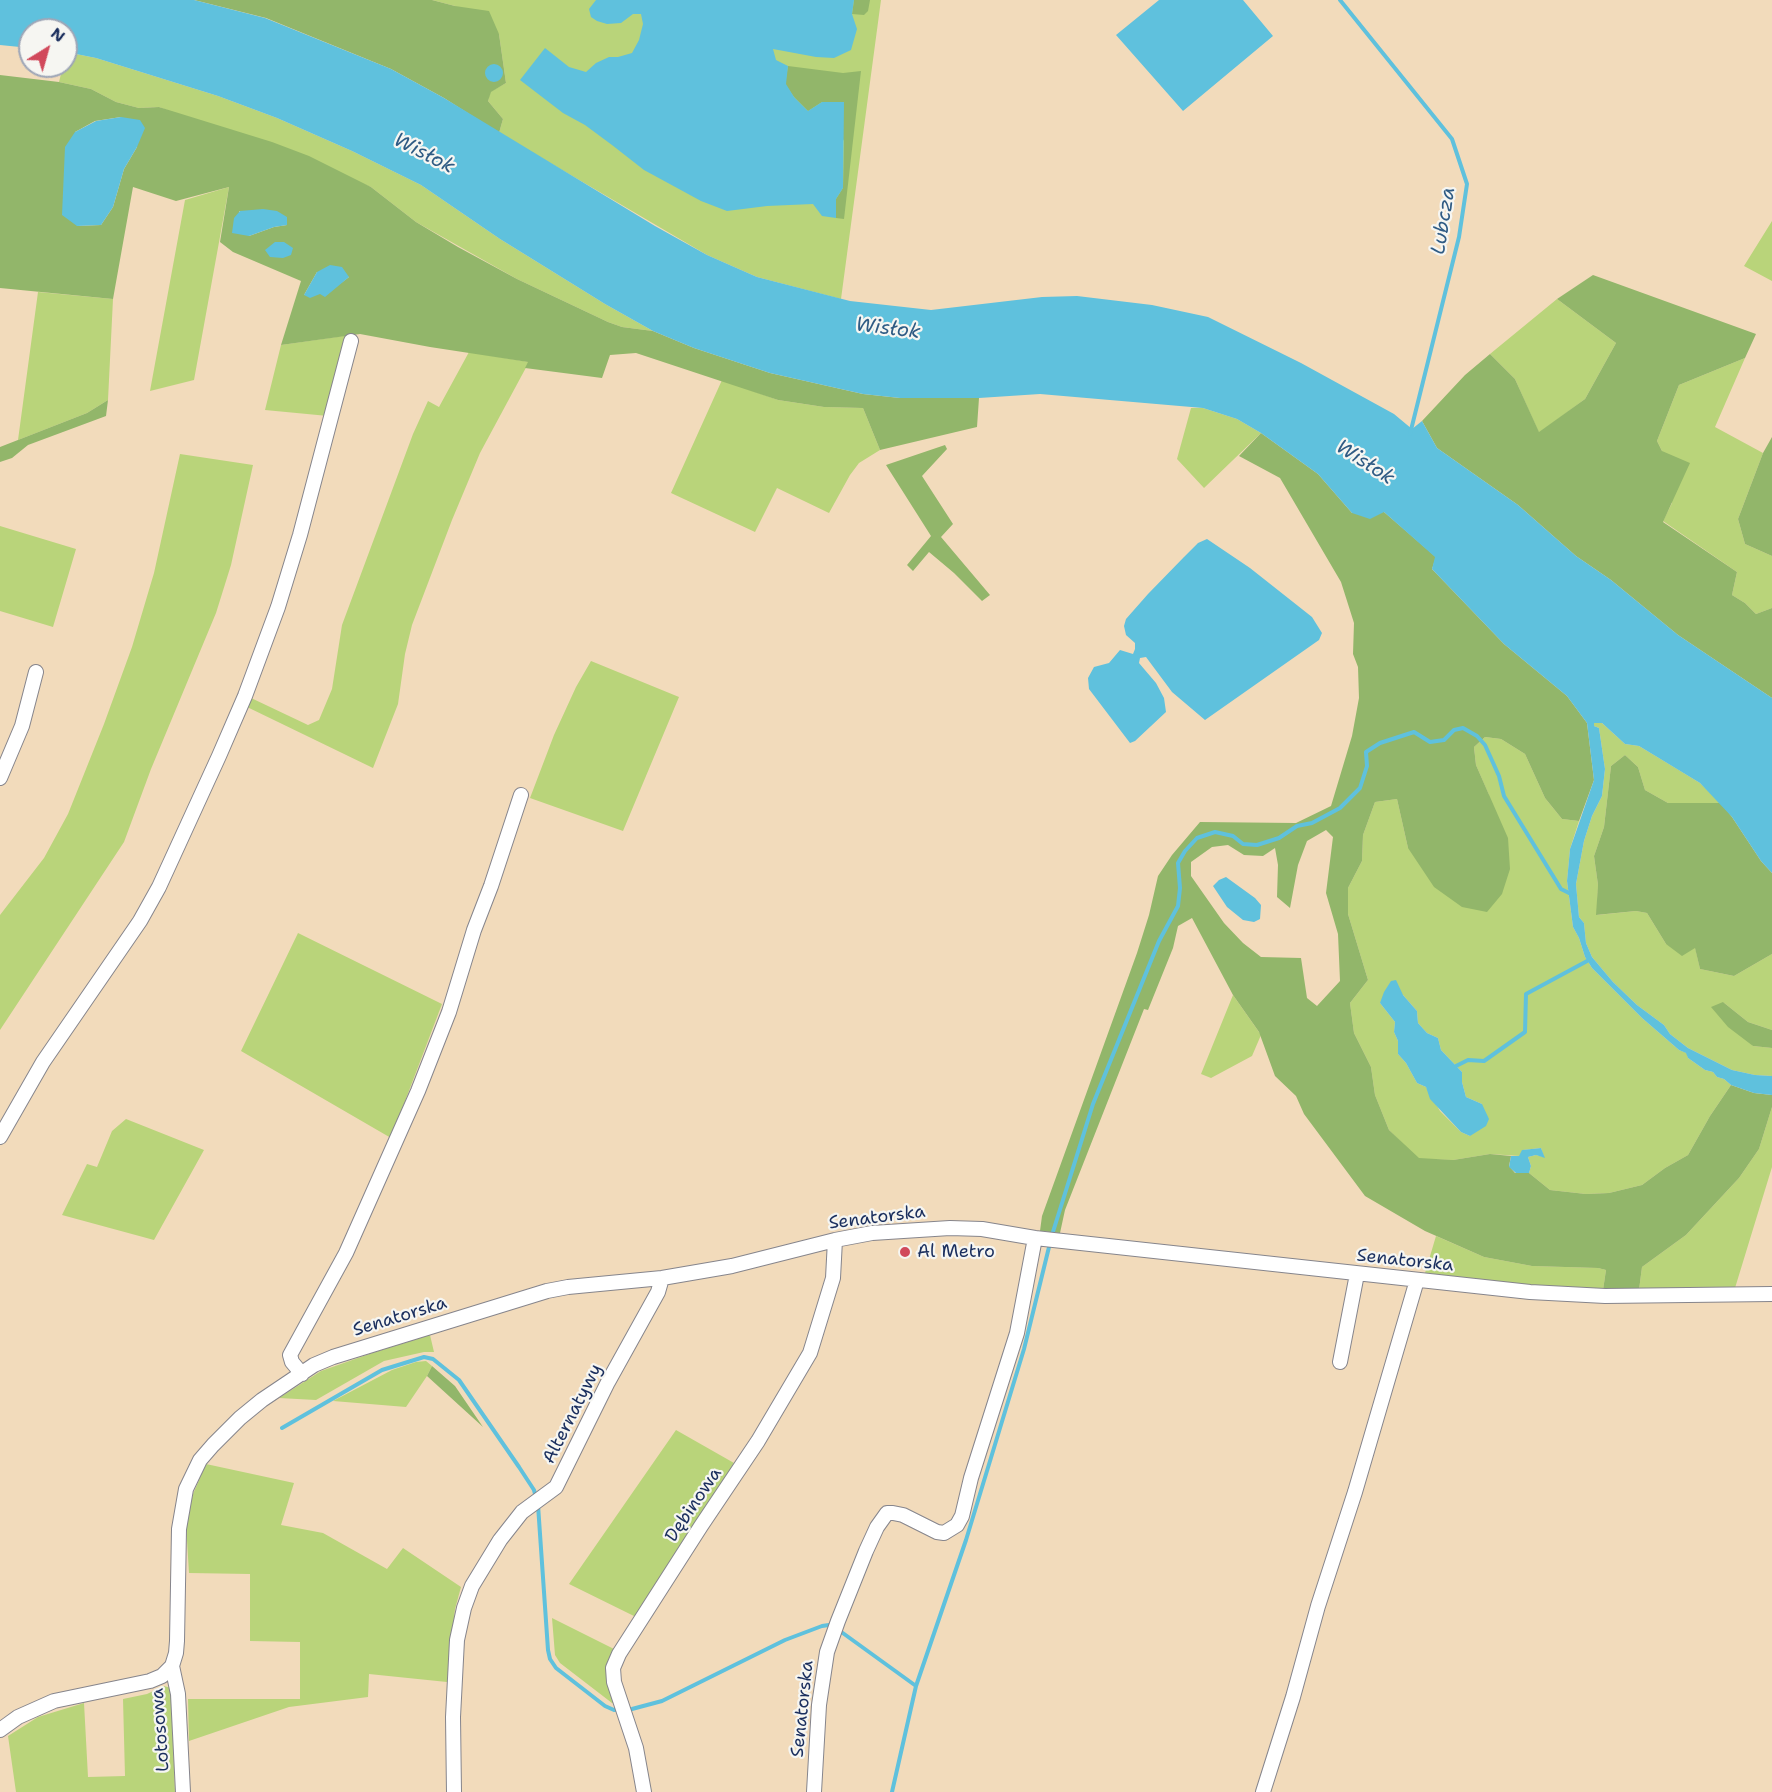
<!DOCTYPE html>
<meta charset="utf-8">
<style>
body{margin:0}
#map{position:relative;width:1772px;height:1792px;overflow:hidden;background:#f2dbbb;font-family:"Shantell Sans",sans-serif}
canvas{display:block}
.north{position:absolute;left:18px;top:18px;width:60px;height:60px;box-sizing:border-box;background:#f6f6f2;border:2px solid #9ea6b7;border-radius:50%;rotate:37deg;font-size:16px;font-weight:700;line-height:24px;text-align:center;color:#1b2f5e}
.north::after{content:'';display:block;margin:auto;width:21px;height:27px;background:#d1495b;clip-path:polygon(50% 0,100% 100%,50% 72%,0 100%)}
</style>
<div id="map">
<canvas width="1772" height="1792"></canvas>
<div class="north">N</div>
</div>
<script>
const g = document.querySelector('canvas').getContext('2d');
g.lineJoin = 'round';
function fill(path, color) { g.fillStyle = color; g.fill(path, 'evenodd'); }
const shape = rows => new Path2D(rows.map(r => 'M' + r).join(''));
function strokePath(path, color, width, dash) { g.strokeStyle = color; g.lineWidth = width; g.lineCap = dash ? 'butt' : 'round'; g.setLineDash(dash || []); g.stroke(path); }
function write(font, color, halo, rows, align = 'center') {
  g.font = font + ' "Shantell Sans",sans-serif'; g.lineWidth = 4.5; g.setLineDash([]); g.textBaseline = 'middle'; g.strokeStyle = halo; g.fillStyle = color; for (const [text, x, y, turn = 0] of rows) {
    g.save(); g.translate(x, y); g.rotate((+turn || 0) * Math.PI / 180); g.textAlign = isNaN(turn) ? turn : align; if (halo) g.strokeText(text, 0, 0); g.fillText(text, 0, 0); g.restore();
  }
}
const green = shape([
 [432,0,881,0,841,299,757,277,707,255,499,133,503,119,488,101,490,92,506,83,499,34,455,6],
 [66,52,96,58,218,96,277,118,352,151,421,185,500,239,605,304,653,331,622,327,608,322,517,279,416,222,371,187,159,107,139,108,116,102,91,89,59,82,63,66,66,66],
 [229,187,194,380,150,391,185,200],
 [1772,221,1772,281,1744,266],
 [38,292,113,299,108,400,87,413,18,440],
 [1557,299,1616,343,1585,399,1539,433,1515,379,1490,354],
 [350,335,328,416,265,410,281,345],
 [469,352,529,362,480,453,452,520,412,625,405,654,398,704,373,768,245,706,249,697,308,725,319,720,332,689,342,625,413,434,428,401,439,407],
 [1745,358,1715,427,1763,453,1738,519,1745,544,1772,556,1772,608,1756,614,1745,603,1732,595,1737,572,1663,521,1672,503,1662,451,1657,441,1679,385],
 [722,380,778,400,824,407,863,408,880,450,859,463,850,475,829,513,777,488,755,532,671,493],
 [1191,408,1203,408,1237,419,1261,433,1204,488,1177,459],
 [180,454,253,465,231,565,216,613,151,769,124,842,0,1030,0,915,44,858,68,814,104,724,132,647,154,573],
 [0,526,76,549,53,627,0,611],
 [591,661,679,697,623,831,530,798,554,735,576,687],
 [1594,723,1602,723,1625,744,1639,746,1682,772,1700,783,1721,803,1668,803,1645,790,1638,767,1625,755,1611,766,1604,827,1594,856,1598,885,1597,915,1636,911,1647,913,1666,944,1695,947,1700,969,1734,976,1772,954,1772,1030,1748,1022,1723,1002,1753,1046,1772,1048,1772,1076,1755,1075,1732,1070,1688,1048,1670,1034,1664,1025,1637,1005,1613,982,1592,957,1586,943,1584,923,1579,917,1576,884,1584,841,1592,816,1602,796,1605,769,1599,728,1594,726],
 [1485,737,1501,739,1525,754,1545,798,1562,819,1579,821,1570,849,1567,881,1573,927,1579,938,1585,957,1592,968,1642,1018,1679,1050,1687,1053,1688,1058,1705,1070,1713,1072,1717,1077,1724,1079,1731,1085,1710,1116,1688,1155,1665,1168,1642,1185,1609,1193,1586,1194,1550,1190,1529,1173,1531,1166,1528,1157,1536,1155,1544,1157,1541,1148,1523,1150,1520,1156,1490,1154,1453,1160,1418,1159,1389,1130,1375,1095,1371,1067,1354,1033,1350,1003,1368,980,1348,914,1348,888,1362,861,1363,835,1375,802,1397,799,1408,848,1489,795,1476,765,1474,747],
 [1403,995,1417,1011,1418,1023,1427,1033,1438,1038,1441,1050,1462,1072,1462,1082,1466,1097,1482,1104,1470,1136,1461,1132,1440,1111,1426,1087,1417,1083,1406,1063,1398,1054,1398,1041,1394,1032,1395,1022,1380,1003],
 [298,933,442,1004,391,1138,241,1051],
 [1233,995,1261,1035,1252,1056,1211,1078,1201,1074],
 [1772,1107,1772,1167,1735,1288,1639,1290,1642,1267,1686,1235,1739,1178,1759,1149],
 [126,1119,204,1150,154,1240,62,1215,87,1164,97,1167,112,1131],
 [1436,1236,1484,1257,1532,1266,1598,1268,1606,1270,1603,1290,1549,1287,1425,1273],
 [430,1335,434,1352,424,1352,384,1361,316,1400,279,1398,321,1371,375,1352],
 [426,1361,432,1366,427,1376,406,1407,333,1401,392,1370,416,1362],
 [676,1430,734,1463,638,1618,569,1584],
 [206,1464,294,1483,281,1525,323,1533,387,1569,403,1548,461,1587,455,1609,447,1682,369,1674,368,1697,289,1707,189,1741,188,1699,300,1699,300,1642,250,1641,250,1574,189,1573,186,1524,193,1494],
 [552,1618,616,1650,608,1666,606,1676,618,1705,612,1703,560,1663,555,1655],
 [164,1686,171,1688,175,1792,16,1792,8,1736,38,1717,84,1703,88,1777,125,1776,123,1699,147,1694]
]);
const forest = shape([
 [194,0,432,0,455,6,489,11,499,34,506,83,491,92,488,101,503,119,499,133,444,98,391,69,266,18],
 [854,0,870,0,868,11,864,15,852,14],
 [788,66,843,73,861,71,844,219,836,218,836,199,843,188,844,141,822,102,808,111,794,97,785,84],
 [0,75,59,82,91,89,116,102,139,108,159,107,272,142,309,156,371,187,416,222,458,247,517,279,608,322,622,327,653,331,694,348,770,373,863,394,900,398,979,398,977,427,880,450,863,408,824,407,778,400,636,353,610,355,602,378,525,368,528,362,430,347,360,334,281,345,301,281,233,252,220,242,229,187,176,201,133,187,113,299,0,288],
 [121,117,137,147,124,169,113,207,101,225,77,226,75,132,95,121],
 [239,211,287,225,274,227,249,236],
 [317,272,349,277,341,283,304,295],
 [1593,275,1756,334,1745,358,1679,385,1657,441,1662,451,1690,463,1663,522,1737,572,1732,595,1745,603,1756,614,1772,608,1772,698,1678,635,1611,580,1576,556,1518,505,1437,448,1422,421,1465,375,1490,354,1515,379,1539,432,1585,399,1616,343,1557,299],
 [108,400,106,416,28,445,12,458,0,462,0,447,87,413],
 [1261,433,1318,474,1352,513,1384,512,1436,557,1432,569,1504,644,1567,696,1587,723,1594,780,1579,821,1562,819,1545,798,1525,754,1501,739,1485,737,1474,747,1476,765,1508,838,1510,869,1502,894,1487,912,1462,907,1434,887,1408,848,1397,799,1375,802,1363,835,1362,861,1348,888,1348,914,1368,980,1350,1003,1354,1033,1371,1067,1375,1095,1389,1130,1419,1158,1453,1160,1490,1154,1511,1156,1509,1166,1515,1173,1529,1173,1550,1190,1586,1194,1609,1193,1642,1185,1665,1168,1688,1155,1710,1116,1731,1085,1754,1093,1772,1095,1772,1107,1759,1149,1739,1178,1686,1235,1642,1267,1639,1290,1603,1290,1606,1270,1598,1268,1532,1266,1484,1257,1425,1231,1365,1196,1304,1114,1296,1096,1275,1076,1259,1032,1233,995,1192,918,1178,926,1173,948,1148,1010,1144,1009,1065,1210,1060,1233,1040,1231,1042,1216,1137,953,1149,915,1158,876,1172,855,1200,822,1296,823,1331,806,1352,736,1359,698,1358,667,1353,654,1354,623,1341,582,1280,478,1239,456],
 [1326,830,1333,837,1326,893,1338,934,1340,981,1317,1006,1307,998,1301,958,1261,957,1243,943,1224,923,1191,876,1191,862,1212,847,1228,845,1244,855,1263,856,1275,848,1278,865,1277,897,1290,908,1298,865,1307,841],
 [1772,437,1772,556,1745,544,1738,519,1763,453],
 [945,445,947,449,922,476,953,524,941,537,990,595,982,601,954,573,929,552,913,571,907,565,931,536,886,465],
 [1625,755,1638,767,1645,790,1668,803,1721,803,1732,817,1761,861,1772,873,1772,954,1734,976,1700,969,1695,948,1682,956,1666,944,1647,913,1636,911,1596,915,1598,885,1594,856,1604,827,1611,766],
 [1723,1002,1748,1022,1772,1030,1772,1048,1753,1046,1728,1027,1711,1007],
 [432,1366,455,1386,483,1427,427,1376]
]);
const water = shape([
 [0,0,194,0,265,18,391,69,444,98,655,226,707,255,757,277,850,301,931,310,1042,297,1077,296,1152,305,1208,317,1301,363,1394,414,1412,429,1422,421,1437,448,1518,505,1576,556,1611,580,1678,635,1772,698,1772,873,1761,861,1732,817,1700,783,1639,746,1625,744,1602,723,1594,723,1594,726,1599,728,1605,769,1602,796,1592,816,1584,841,1576,884,1579,917,1584,923,1586,943,1592,957,1613,982,1637,1005,1664,1025,1670,1034,1688,1048,1732,1070,1755,1075,1772,1076,1772,1095,1754,1093,1731,1085,1724,1079,1717,1077,1713,1072,1705,1070,1688,1058,1686,1053,1679,1050,1642,1018,1592,968,1585,957,1579,938,1573,927,1567,881,1570,849,1594,780,1587,723,1567,696,1504,644,1432,569,1435,557,1384,512,1370,519,1352,513,1318,474,1261,433,1237,419,1203,408,1040,394,979,398,900,398,863,394,770,373,694,348,653,331,605,304,500,239,421,185,352,151,277,118,218,96,96,58,66,52,66,30,30,30,30,48,0,45],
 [596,0,854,0,852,14,857,29,851,50,834,58,816,57,773,49,776,60,788,66,786,84,794,97,808,111,822,102,844,102,843,188,836,199,836,218,822,216,813,204,767,206,727,211,701,201,644,170,612,145,585,125,563,113,520,80,545,48,569,67,586,72,596,63,609,57,618,57,632,53,639,40,643,24,641,14,633,14,621,23,607,24,597,21,591,17,589,9],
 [1159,0,1243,0,1273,36,1183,111,1116,35],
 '485 73a9 9 0 1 1 18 0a9 9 0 1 1-18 0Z',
 [121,117,140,120,145,128,137,147,124,169,113,207,101,225,77,226,62,215,65,147,75,132,96,121],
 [263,209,277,211,287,217,287,225,274,227,249,236,232,233,234,218,240,211],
 [275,242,284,242,293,248,291,255,283,258,270,257,265,250],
 [330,265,342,267,349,277,325,297,320,294,310,298,304,295,317,272],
 [1207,539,1250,568,1312,617,1322,633,1319,640,1205,720,1172,692,1146,657,1140,658,1139,663,1156,683,1164,698,1166,712,1135,741,1130,743,1089,689,1088,678,1094,667,1109,663,1120,650,1133,654,1135,649,1135,643,1126,635,1124,626,1126,619,1148,594,1184,557,1198,543],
 [1226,877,1255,898,1261,905,1260,919,1254,922,1243,920,1227,907,1213,886,1219,880],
 [1396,980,1403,995,1417,1011,1418,1023,1427,1033,1438,1038,1441,1050,1462,1072,1462,1082,1466,1097,1482,1104,1489,1119,1486,1126,1470,1136,1461,1132,1430,1099,1426,1087,1417,1083,1406,1063,1398,1054,1398,1041,1394,1032,1395,1022,1380,1003,1384,992,1391,981],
 [1541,1148,1545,1158,1536,1155,1528,1157,1531,1166,1529,1173,1516,1173,1509,1167,1511,1156,1519,1156,1522,1150]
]);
const stream = shape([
 [1340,0,1452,139,1467,184,1459,237,1410,434],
 [1456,1066,1468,1060,1484,1061,1525,1032,1526,994,1589,960],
 [1052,1235,1093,1104,1159,941,1178,906,1180,888,1178,863,1185,851,1197,838,1215,832,1233,836,1243,844,1257,845,1279,838,1297,826,1312,823,1340,808,1360,788,1367,766,1366,752,1380,743,1414,732,1430,742,1444,740,1454,730,1463,728,1477,736,1485,745,1499,776,1504,796,1561,889,1571,894],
 [282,1428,382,1370,424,1357,433,1359,459,1380,519,1467,534,1490,536,1498],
 [538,1505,548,1650,550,1659,556,1668,605,1706,614,1710,632,1709,662,1701,785,1640,822,1626,829,1625,840,1631,916,1686],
 [892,1792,916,1686,966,1540,1024,1349,1050,1243]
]);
const minor = shape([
 [0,778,22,726,36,672],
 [0,1137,43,1062,140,921,159,887,219,756,245,696,278,607,300,535,351,341],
 [1340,1362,1357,1274],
 [302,1374,292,1362,290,1355,346,1253,418,1091,449,1012,474,930,491,886,521,795],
 [172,1666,178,1694,183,1792],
 [0,1730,18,1717,54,1701,150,1681,162,1676,172,1666,176,1653,177,1641,179,1529,186,1489,200,1460,213,1445,240,1418,262,1400,314,1365,333,1357,547,1291,568,1287,662,1278,732,1266,835,1240,872,1233,950,1228,982,1229,1035,1238,1530,1292,1605,1296,1772,1294],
 [454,1792,453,1717,457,1640,464,1608,472,1586,500,1540,522,1512,556,1487,608,1382,658,1292,662,1278],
 [644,1792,636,1748,614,1682,613,1668,619,1654,701,1526,758,1441,810,1353,833,1278,835,1240],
 [814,1792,819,1705,827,1652,838,1621,866,1551,877,1527,887,1513,893,1513,903,1515,937,1532,944,1533,957,1525,962,1516,971,1478,1017,1333,1035,1238],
 [1263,1792,1293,1697,1318,1606,1355,1492,1417,1280]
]);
const markers = [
 [905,1252,6,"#d1495b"]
];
const streetNames = [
 ["Senatorska",877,1218,-7],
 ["Senatorska",1405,1261,6],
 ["Senatorska",400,1317,-17],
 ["Alternatywy",573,1414,-63],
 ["Dębinowa",694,1505,-56],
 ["Senatorska",803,1709,-84],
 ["Lotosowa",161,1730,-94]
];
const poiNames = [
 ["Al Metro",917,1252]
];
const waterNames = [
 ["Wisłok",424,154,27],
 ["Lubcza",1444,221,-81],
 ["Wisłok",888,329,7],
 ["Wisłok",1365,463,33]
];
fill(green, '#b9d47a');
fill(forest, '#92b66a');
fill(water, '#5fc1dd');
strokePath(stream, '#5fc1dd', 4);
strokePath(minor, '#86858c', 16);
strokePath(minor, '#fff', 14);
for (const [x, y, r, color] of markers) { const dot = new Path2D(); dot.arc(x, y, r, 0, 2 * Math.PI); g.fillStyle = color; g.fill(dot); strokePath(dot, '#f6f6f2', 2); }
write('18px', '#1b2f5e', '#f6f6f2', streetNames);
write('18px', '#1b2f5e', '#f6f6f2', poiNames, 'left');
write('italic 20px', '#2f5b84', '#f6f6f2', waterNames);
</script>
